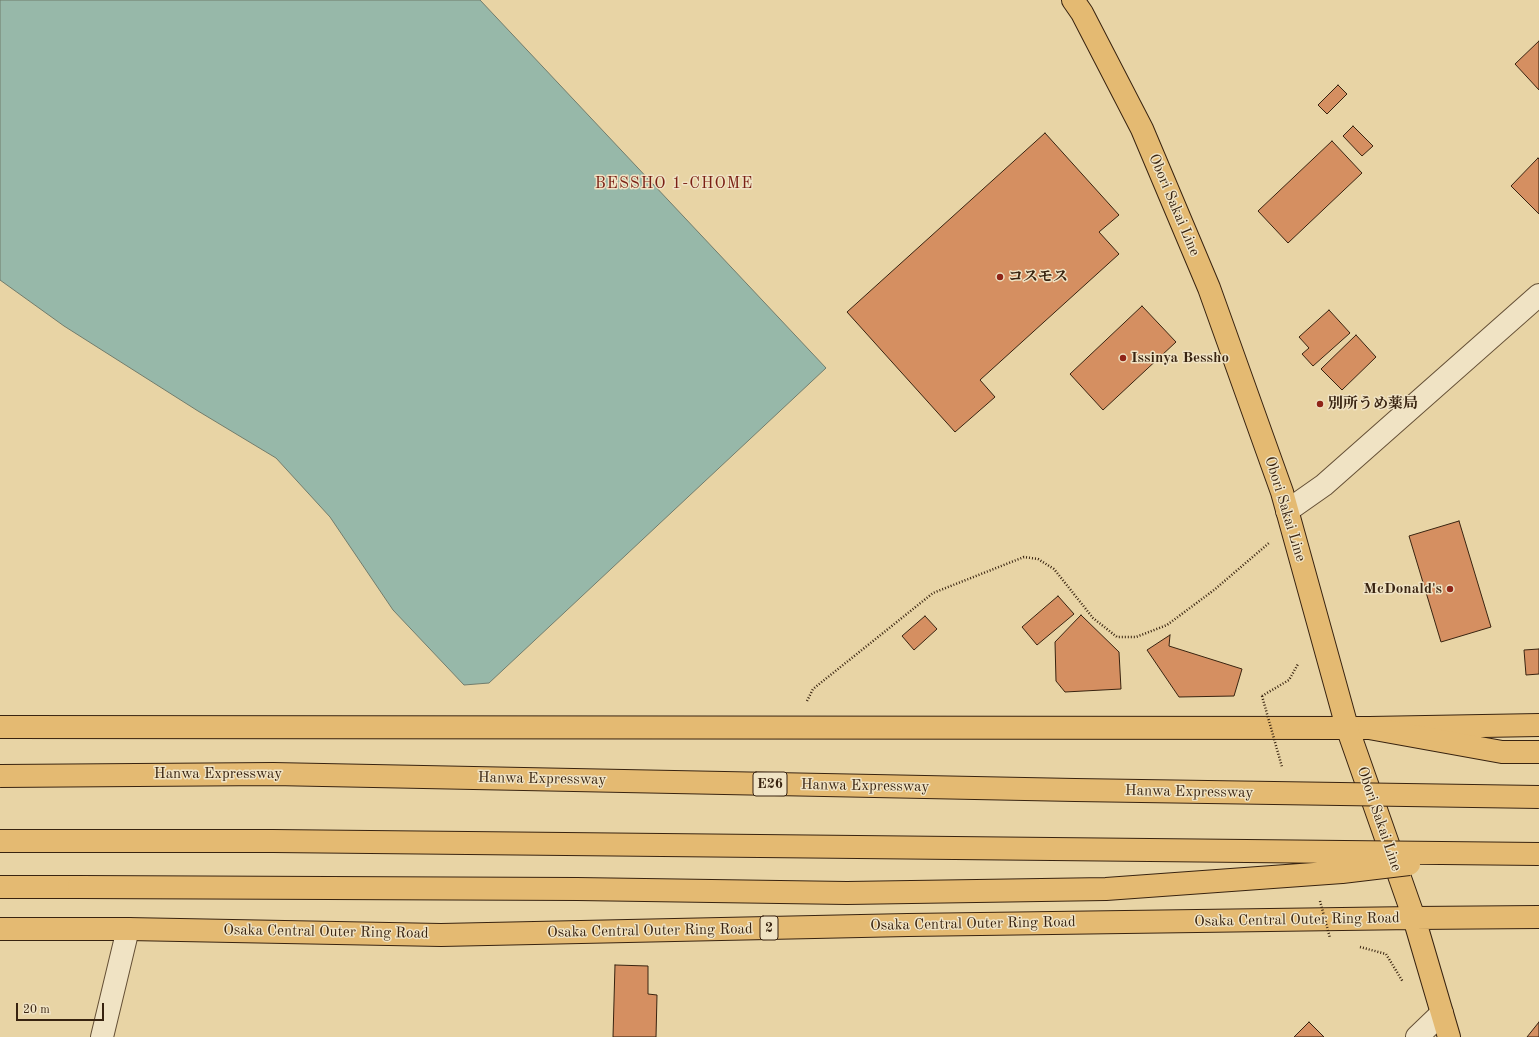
<!DOCTYPE html>
<meta charset="utf-8">
<style>
body{margin:0}
#map{position:relative;width:1539px;height:1037px;overflow:hidden;background:#e8d4a5;font-family:"Old Standard TT",serif}
canvas{display:block}
.scale{position:absolute;left:16px;top:1003px;width:88px;height:18px;box-sizing:border-box;border:2px solid #382310;border-top:0;padding-left:5px;font-size:12px;line-height:14px;white-space:nowrap;color:#382310;-webkit-text-stroke:3px #f0e3c4;paint-order:stroke}
</style>
<div id="map">
<canvas width="1539" height="1037"></canvas>
<div class="scale">20 m</div>
</div>
<script>
const g = document.querySelector('canvas').getContext('2d');
g.lineJoin = 'round';
function fill(path, color) { g.fillStyle = color; g.fill(path, 'evenodd'); }
const shape = rows => new Path2D(rows.map(r => 'M' + r).join(''));
function strokePath(path, color, width, dash) { g.strokeStyle = color; g.lineWidth = width; g.lineCap = dash ? 'butt' : 'round'; g.setLineDash(dash || []); g.stroke(path); }
function write(font, color, halo, rows, align = 'center') {
  g.font = font + ' "Old Standard TT","Noto Serif JP",serif'; g.lineWidth = 3; g.setLineDash([]); g.textBaseline = 'middle'; g.strokeStyle = halo; g.fillStyle = color; for (const [text, x, y, turn = 0] of rows) {
    g.save(); g.translate(x, y); g.rotate((+turn || 0) * Math.PI / 180); g.textAlign = isNaN(turn) ? turn : align; if (halo) g.strokeText(text, 0, 0); g.fillText(text, 0, 0); g.restore();
  }
}
const water = shape([
 [0,0,480,0,826,368,489,683,464,685,393,610,330,517,276,458,198,411,64,326,0,280,0,0]
]);
const building = shape([
 [1539,41,1539,90,1515,64,1539,41],
 [1338,85,1347,94,1327,114,1318,105,1338,85],
 [1353,126,1373,146,1362,156,1343,136,1353,126],
 [1045,133,1119,215,1099,232,1119,254,980,380,995,397,955,432,847,312,1045,133],
 [1332,141,1362,173,1288,243,1258,211,1332,141],
 [1538,158,1539,159,1539,214,1511,186,1538,158],
 [1142,306,1176,342,1103,410,1070,374,1142,306],
 [1329,310,1350,333,1313,366,1302,354,1309,348,1299,337,1329,310],
 [1356,335,1376,357,1342,390,1321,369,1356,335],
 [1459,521,1491,627,1441,642,1409,536,1459,521],
 [1058,596,1074,614,1037,645,1022,627,1058,596],
 [1081,615,1119,652,1121,689,1065,692,1056,681,1055,642,1081,615],
 [925,616,937,629,914,650,902,636,925,616],
 [1170,635,1169,646,1242,669,1234,696,1179,697,1147,650,1170,635],
 [1539,649,1539,674,1526,675,1524,650,1539,649],
 [615,965,648,966,648,994,657,995,656,1037,613,1037,615,965],
 [1309,1022,1324,1037,1294,1037,1309,1022],
 [1539,1022,1539,1037,1527,1037,1539,1022]
]);
const path = shape([
 [1262,696,1289,680,1298,664],
 [807,701,813,689,933,593,1024,557,1038,559,1054,569,1093,618,1117,637,1136,637,1167,625,1214,590,1269,543],
 [1360,947,1386,954,1403,982]
]);
const minor = shape([
 [1287,511,1324,485,1539,295],
 [102,1037,128,929],
 [1417,1037,1442,1013]
]);
const major = shape([
 [1073,0,1082,13,1142,129,1209,288,1282,492,1347,727,1414,918,1449,1037],
 [0,727,1369,728,1539,725],
 [0,929,128,929,441,935,908,925,1414,918,1539,917]
]);
const highway = shape([
 [1369,728,1502,752,1539,752],
 [0,887,79,887]
]);
const pathBridge = shape([
 [1262,696,1282,767],
 [1320,901,1330,938]
]);
const highwayBridge = shape([
 [0,776,273,774,1075,790,1539,797],
 [0,841,273,841,1539,854],
 [79,887,577,889,847,893,1106,889,1342,872,1409,864]
]);
const markers = [
 [1000,277,4,"#8f2418"],
 [1123,358,4,"#8f2418"],
 [1320,404,4,"#8f2418"],
 [1450,589,4,"#8f2418"]
];
const shields = [
 [770,784,34],
 [769,928,18]
];
const shieldNames = [
 ["E26",770,784],
 ["2",769,928]
];
const streetNames = [
 ["Obori Sakai Line",1174,205,67],
 ["Obori Sakai Line",1285,509,73],
 ["Hanwa Expressway",218,774],
 ["Hanwa Expressway",542,779,1],
 ["Hanwa Expressway",865,786,1],
 ["Hanwa Expressway",1189,792,1],
 ["Obori Sakai Line",1379,819,71],
 ["Osaka Central Outer Ring Road",1297,920,-1],
 ["Osaka Central Outer Ring Road",973,924,-1],
 ["Osaka Central Outer Ring Road",650,931,-1],
 ["Osaka Central Outer Ring Road",326,932,1]
];
const poiNames = [
 ["コスモス",1008,277],
 ["Issinya Bessho",1131,358],
 ["別所うめ薬局",1328,404],
 ["McDonald's",1442,589,"right"]
];
const neighbourhoodNames = [
 ["BESSHO 1-CHOME",674,184]
];
fill(water, '#97b8a9');
strokePath(water, '#717c6c', 1);
fill(building, '#d58f61');
strokePath(building, '#382310', 1);
strokePath(minor, '#644f35', 24);
strokePath(major, '#382310', 24);
strokePath(highway, '#382310', 24);
strokePath(path, '#382310', 2.5, [1, 2]);
strokePath(minor, '#f0e3c4', 22);
strokePath(major, '#e4ba72', 22);
strokePath(highway, '#e4ba72', 22);
strokePath(highwayBridge, '#382310', 24, []);
strokePath(pathBridge, '#382310', 2.5, [1, 2]);
strokePath(highwayBridge, '#e4ba72', 22);
for (const [x, y, r, color] of markers) { const dot = new Path2D(); dot.arc(x, y, r, 0, 2 * Math.PI); g.fillStyle = color; g.fill(dot); strokePath(dot, '#f0e3c4', 1.5); }
for (const [x, y, w] of shields) { const box = new Path2D(); box.roundRect(x - w / 2, y - 12, w, 24, 3); g.fillStyle = '#f0e3c4'; g.fill(box); strokePath(box, '#382310', 1); }
write('bold 14px', '#382310', null, shieldNames);
write('15px', '#382310', '#f0e3c4', streetNames);
write('bold 15px', '#382310', '#f0e3c4', poiNames, 'left');
g.letterSpacing = '1px';
write('16px', '#7a1f14', '#f0e3c4', neighbourhoodNames);
g.letterSpacing = '0px';
</script>
